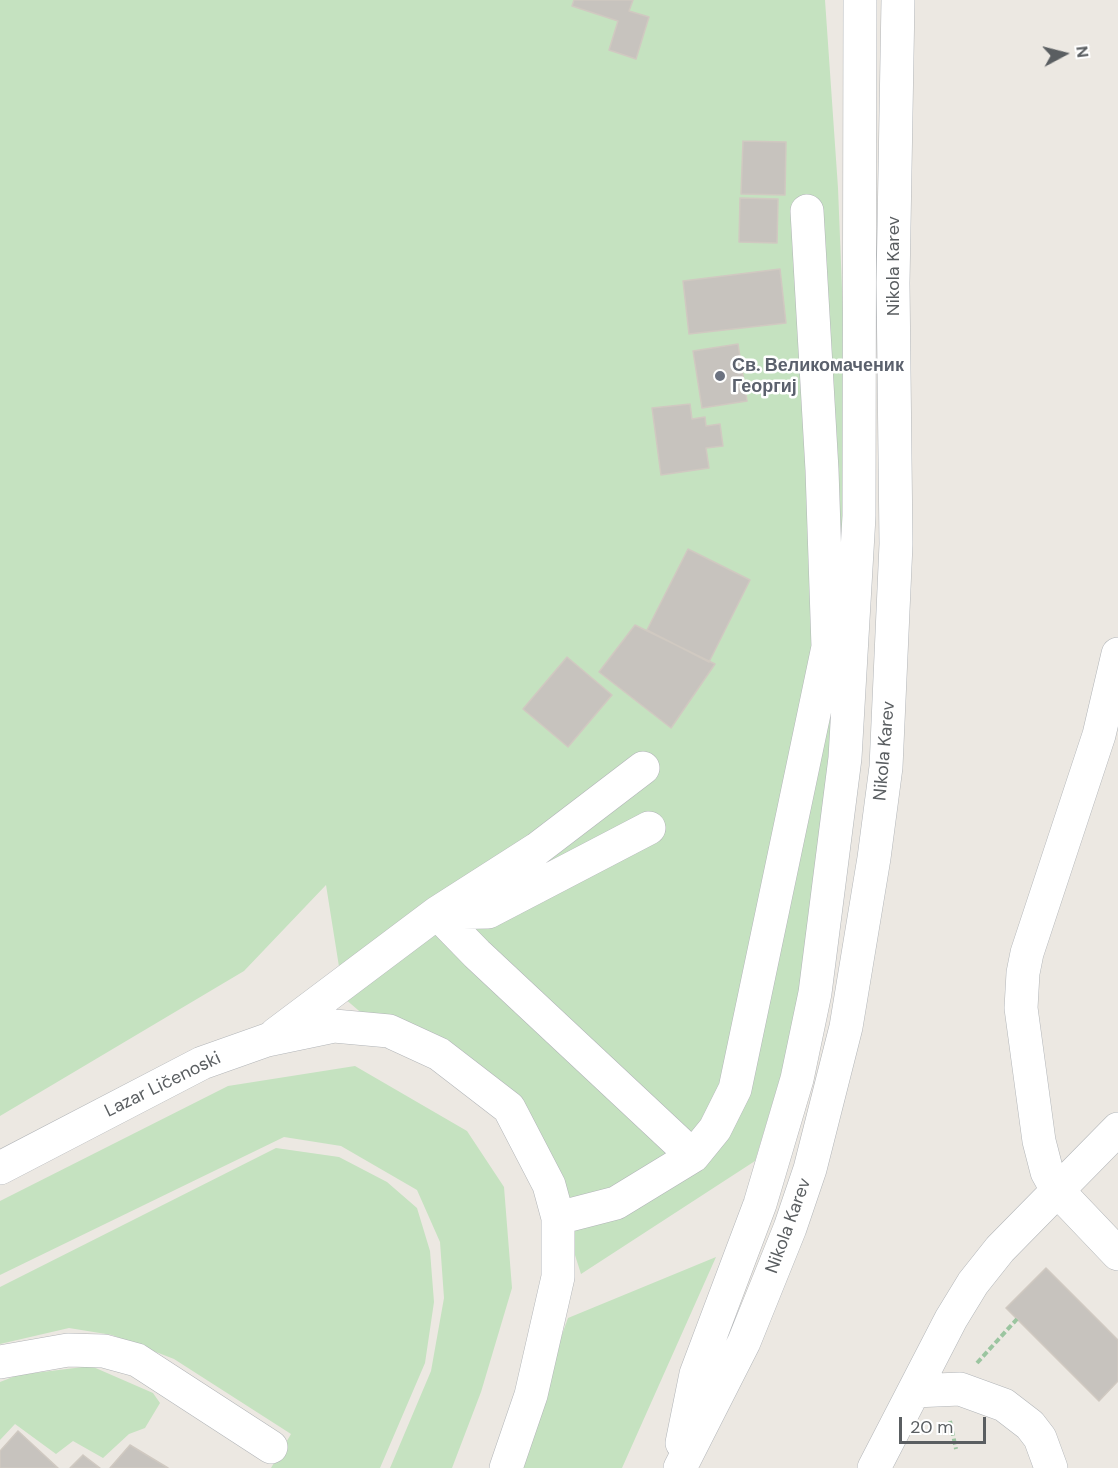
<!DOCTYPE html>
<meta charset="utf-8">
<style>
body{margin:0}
#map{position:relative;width:1118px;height:1468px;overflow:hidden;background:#ece8e2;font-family:"DM Sans",sans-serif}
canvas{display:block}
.north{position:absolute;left:1034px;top:24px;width:60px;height:60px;-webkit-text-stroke:4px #fff;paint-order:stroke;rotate:83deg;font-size:16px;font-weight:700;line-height:24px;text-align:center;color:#5a5e61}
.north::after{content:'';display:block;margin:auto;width:21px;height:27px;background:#5a5e61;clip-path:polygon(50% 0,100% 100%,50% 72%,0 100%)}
.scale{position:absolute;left:899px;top:1417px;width:87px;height:27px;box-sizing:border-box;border:3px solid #5a5e61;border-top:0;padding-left:8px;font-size:18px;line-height:21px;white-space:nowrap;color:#5a5e61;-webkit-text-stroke:4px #fff;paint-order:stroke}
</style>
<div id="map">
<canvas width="1118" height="1468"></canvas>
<div class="north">N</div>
<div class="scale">20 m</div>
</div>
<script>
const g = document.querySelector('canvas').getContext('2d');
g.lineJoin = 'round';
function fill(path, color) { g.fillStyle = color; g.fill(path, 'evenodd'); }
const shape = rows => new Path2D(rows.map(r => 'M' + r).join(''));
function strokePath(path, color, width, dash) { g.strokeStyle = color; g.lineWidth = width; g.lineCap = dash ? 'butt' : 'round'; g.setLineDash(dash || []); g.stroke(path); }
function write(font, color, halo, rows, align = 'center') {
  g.font = font + ' "DM Sans",sans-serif'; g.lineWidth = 5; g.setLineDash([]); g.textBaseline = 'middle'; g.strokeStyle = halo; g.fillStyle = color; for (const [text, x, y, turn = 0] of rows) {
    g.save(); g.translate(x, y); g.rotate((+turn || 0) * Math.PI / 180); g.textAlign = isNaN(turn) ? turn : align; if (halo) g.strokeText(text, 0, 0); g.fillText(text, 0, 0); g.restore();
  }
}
const green = shape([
 [0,0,825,0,838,188,851,514,847,617,798,1019,755,1161,581,1274,529,1110,372,1022,344,998,326,885,244,971,0,1116],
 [355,1066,467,1131,504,1187,512,1288,481,1392,452,1468,390,1468,431,1371,444,1298,440,1242,417,1190,341,1146,284,1137,0,1275,0,1201,228,1086],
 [276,1148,339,1157,387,1182,417,1208,430,1251,434,1302,425,1363,380,1468,271,1468,291,1434,174,1359,112,1335,69,1328,0,1344,0,1287],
 [716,1257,622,1468,514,1468,568,1318],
 [91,1366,153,1393,160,1403,145,1428,129,1434,103,1458,73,1441,56,1454,15,1424,0,1440,0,1382,18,1375]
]);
const building = shape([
 [574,0,633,0,629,11,649,17,636,59,609,50,618,21,572,6,574,0],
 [743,141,786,142,785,195,741,194,743,141],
 [740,198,778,199,777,243,739,242,740,198],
 [780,269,786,323,689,334,683,281,780,269],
 [738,344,747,401,702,408,693,351,738,344],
 [690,404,692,419,705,417,706,426,720,424,723,446,706,448,709,468,661,475,652,408,690,404],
 [688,549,750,580,709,662,647,630,688,549],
 [635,625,715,664,671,728,599,672,635,625],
 [567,657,612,695,568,747,523,709,567,657],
 [1046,1268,1118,1340,1118,1381,1099,1401,1006,1308,1046,1268],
 [18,1431,58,1468,0,1468,0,1451,18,1431],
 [130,1445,168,1468,110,1468,130,1445],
 [83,1455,100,1468,70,1468,83,1455]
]);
const path = shape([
 [977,1363,1017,1319],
 [950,1421,956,1449]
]);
const minor = shape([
 [1118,654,1099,735,1027,953,1023,973,1021,1008,1039,1141,1047,1172,1057,1190,1118,1254],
 [643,768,537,849,437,913,477,954,693,1156],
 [276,1034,437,913,488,912,649,828],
 [0,1168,202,1063,267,1040,334,1026,389,1031,439,1054,509,1108,549,1185,558,1218,558,1277,531,1395,506,1468],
 [558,1218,616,1203,693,1156,715,1129,735,1089,828,647,822,470,807,211],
 [0,1362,68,1350,104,1351,137,1360,271,1447],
 [914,1391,960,1389,1004,1405,1030,1425,1040,1438,1051,1468],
 [682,1443,696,1374,760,1204,797,1079,815,993,845,758,859,516,860,0],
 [680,1468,744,1342,790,1228,810,1169,846,1027,874,858,886,767,896,544,893,283,898,0],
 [874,1468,951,1319,973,1283,1000,1249,1118,1129]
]);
const markers = [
 [720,376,6,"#6b7280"]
];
const streetNames = [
 ["Nikola Karev",894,266,-90],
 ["Nikola Karev",885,751,-85],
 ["Lazar Ličenoski",163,1085,-26],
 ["Nikola Karev",789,1226,-70]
];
const worshipNames = [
 ["Св. Великомаченик",732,366],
 ["Георгиј",732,387]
];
fill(green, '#c5e2c0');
fill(building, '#c7c3be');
strokePath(building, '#d0c9c1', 1.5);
strokePath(minor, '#b2b5b8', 34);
strokePath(path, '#9bc5a0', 4, [6, 3]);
strokePath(minor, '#fff', 33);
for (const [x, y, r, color] of markers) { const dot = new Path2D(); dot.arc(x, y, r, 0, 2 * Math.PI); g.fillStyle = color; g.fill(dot); strokePath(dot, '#fff', 2); }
write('18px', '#5a5e61', '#fff', streetNames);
write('bold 18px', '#5b616d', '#fff', worshipNames, 'left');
</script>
